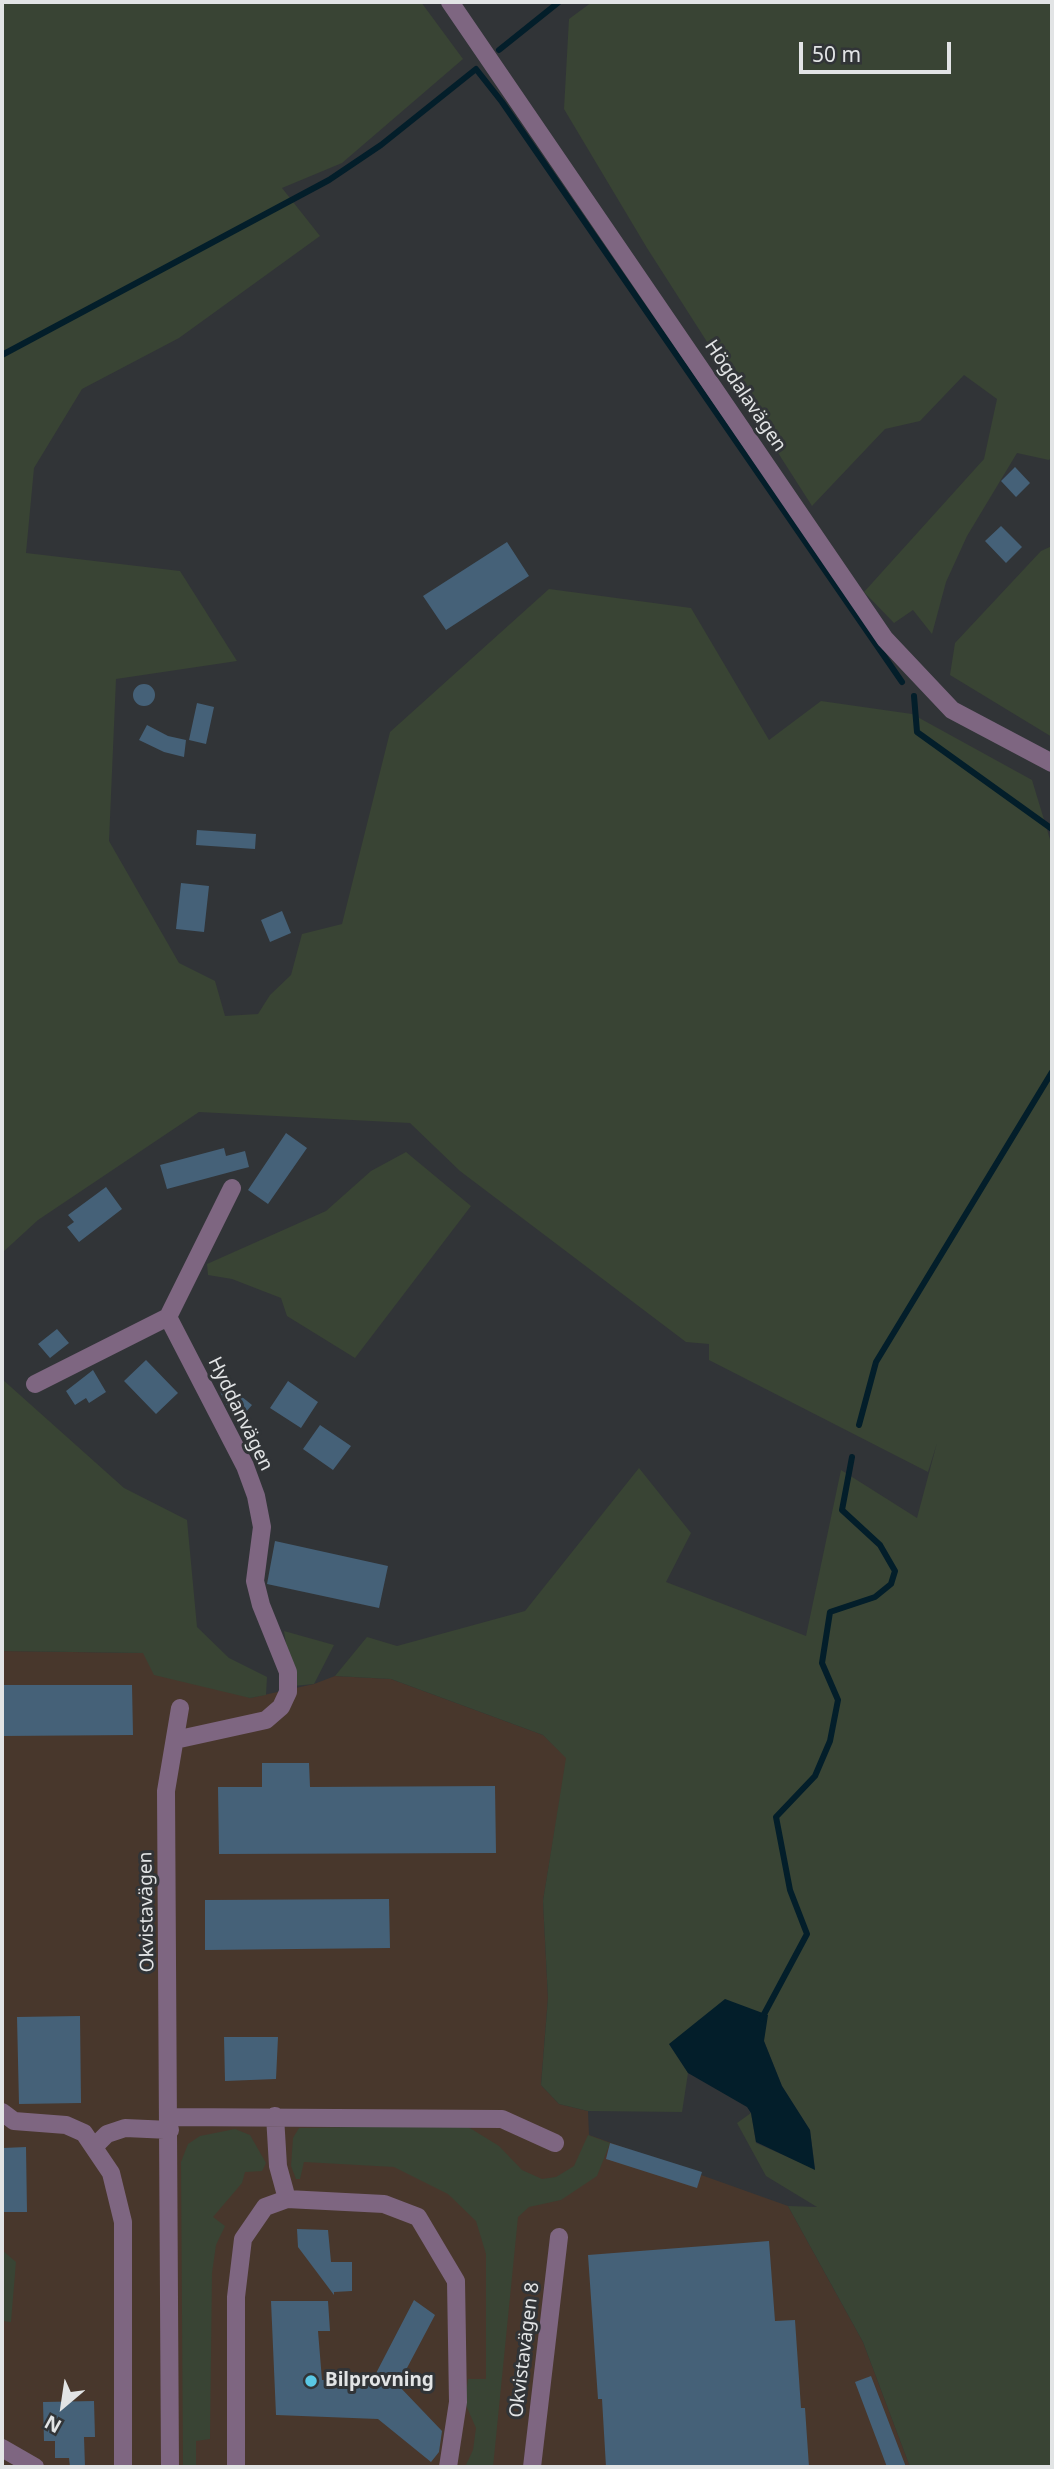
<!DOCTYPE html>
<meta charset="utf-8">
<style>
body{margin:0}
#map{position:relative;width:1054px;height:2469px;overflow:hidden;background:#313437;font-family:"Noto Sans",sans-serif}
canvas{display:block}
.frame{position:absolute;inset:0;border:4px solid #e2e4e5;pointer-events:none}
.north{position:absolute;left:28px;top:2371px;width:70px;height:70px;-webkit-text-stroke:5px #313437;paint-order:stroke;rotate:209deg;font-size:19px;font-weight:700;line-height:28px;text-align:center;color:#e2e4e5}
.north::after{content:'';display:block;margin:auto;width:24px;height:32px;background:#e2e4e5;clip-path:polygon(50% 0,100% 100%,50% 72%,0 100%)}
.scale{position:absolute;left:799px;top:42px;width:152px;height:32px;box-sizing:border-box;border:4px solid #e2e4e5;border-top:0;padding-left:9px;font-size:21px;line-height:24px;white-space:nowrap;color:#e2e4e5;-webkit-text-stroke:5px #313437;paint-order:stroke}
</style>
<div id="map">
<canvas width="1054" height="2469"></canvas>
<div class="frame"></div>
<div class="north">N</div>
<div class="scale">50 m</div>
</div>
<script>
const g = document.querySelector('canvas').getContext('2d');
g.lineJoin = 'round';
function fill(path, color) { g.fillStyle = color; g.fill(path, 'evenodd'); }
const shape = rows => new Path2D(rows.map(r => 'M' + r).join(''));
function strokePath(path, color, width, dash) { g.strokeStyle = color; g.lineWidth = width; g.lineCap = dash ? 'butt' : 'round'; g.setLineDash(dash || []); g.stroke(path); }
function write(font, color, halo, rows, align = 'center') {
  g.font = font + ' "Noto Sans",sans-serif'; g.lineWidth = 6; g.setLineDash([]); g.textBaseline = 'middle'; g.strokeStyle = halo; g.fillStyle = color; for (const [text, x, y, turn = 0] of rows) {
    g.save(); g.translate(x, y); g.rotate((+turn || 0) * Math.PI / 180); g.textAlign = isNaN(turn) ? turn : align; if (halo) g.strokeText(text, 0, 0); g.fillText(text, 0, 0); g.restore();
  }
}
const industrial = shape([
 [2,1651,144,1653,250,1698,314,1684,335,1676,391,1679,543,1735,567,1758,543,1901,548,1998,541,2085,559,2104,588,2111,589,2135,788,2206,863,2342,910,2467,2,2467]
]);
const green = shape([
 [2,2,421,2,463,59,342,163,282,188,320,236,179,338,82,389,34,468,26,553,180,571,237,661,116,679,109,841,179,963,215,981,225,1016,258,1014,270,995,291,975,302,934,342,924,390,732,549,589,691,608,769,740,821,701,912,714,1032,780,1052,846,1052,2467,910,2467,863,2342,788,2206,817,2207,766,2176,737,2123,751,2113,756,2143,815,2169,810,2130,782,2086,764,2041,669,2044,688,2073,682,2112,588,2111,559,2104,541,2085,548,1998,543,1901,566,1758,543,1735,391,1679,335,1676,367,1637,397,1646,525,1611,639,1468,691,1533,666,1582,806,1636,841,1470,917,1518,937,1443,928,1472,709,1360,709,1344,686,1342,460,1171,410,1123,199,1112,38,1220,2,1253],
 [592,2,1052,2,1052,456,1049,460,1017,453,967,536,946,582,932,634,913,610,894,623,864,592,984,459,997,399,964,375,920,421,885,429,812,506,647,248,564,109,569,19],
 [1052,546,1052,737,950,675,955,643,1041,551],
 [406,1152,471,1206,355,1358,287,1316,281,1298,232,1279,208,1275,207,1264,326,1211,371,1171],
 [2,1379,124,1488,187,1520,197,1627,229,1658,267,1677,266,1695,250,1698,154,1675,143,1653,2,1651],
 [284,1631,334,1645,314,1684,293,1686],
 [465,2125,499,2146,522,2170,542,2179,556,2177,574,2166,588,2135,610,2143,597,2176,561,2200,529,2207,518,2217,493,2467,465,2467,473,2450,476,2428,465,2403,468,2379,486,2379,486,2254,476,2221,448,2194,394,2167,304,2162,300,2179,296,2179,291,2166,293,2138,299,2128],
 [235,2129,250,2135,266,2163,262,2171,245,2172,242,2183,213,2217,225,2226,216,2245,212,2273,210,2439,196,2441,196,2467,183,2467,181,2162,188,2144,200,2136],
 [2,2250,16,2262,11,2322,2,2321]
]);
const water = shape([
 [725,1999,768,2015,764,2041,782,2086,810,2130,815,2170,756,2142,751,2113,747,2107,688,2073,669,2044]
]);
const stream = shape([
 [499,50,559,2],
 [2,355,329,180,381,145,476,69,502,102,902,682],
 [914,696,917,732,1052,829],
 [859,1425,876,1362,1052,1072],
 [762,2018,807,1934,790,1890,776,1817,815,1776,830,1741,838,1700,822,1663,830,1612,875,1597,891,1584,895,1571,880,1545,842,1510,852,1457]
]);
const building = shape([
 [1015,467,1030,483,1016,497,1001,481],
 [1001,526,1022,547,1006,563,985,541],
 [507,542,529,576,446,630,423,596],
 '133 695a11 11 0 1 1 22 0a11 11 0 1 1-22 0Z',
 [197,703,214,707,206,744,189,740],
 [147,725,168,736,186,740,184,757,164,752,139,740],
 [197,830,256,834,255,849,196,845],
 [181,883,209,886,204,932,176,929],
 [282,911,291,933,270,942,261,920],
 [286,1133,307,1148,268,1204,248,1190],
 [224,1148,226,1156,245,1151,249,1167,167,1189,160,1165],
 [106,1187,122,1209,79,1242,67,1227,74,1222,68,1215],
 [57,1329,69,1343,50,1358,38,1344],
 [146,1360,178,1393,156,1414,124,1381],
 [93,1370,106,1392,89,1403,86,1398,75,1405,66,1391],
 [288,1381,318,1402,301,1428,270,1408],
 [226,1384,252,1405,239,1420,231,1413,220,1392],
 [320,1425,351,1446,333,1470,303,1449],
 [275,1541,388,1566,379,1608,267,1584],
 [2,1685,132,1685,133,1735,2,1736],
 [262,1763,309,1763,310,1787,495,1786,496,1853,219,1854,218,1787,262,1787],
 [389,1899,390,1948,205,1950,205,1900],
 [80,2016,81,2103,19,2104,17,2017],
 [224,2037,278,2037,276,2079,225,2081],
 [610,2143,702,2172,697,2188,606,2159],
 [26,2147,27,2212,4,2212,3,2148],
 [297,2229,328,2230,331,2262,352,2262,352,2291,334,2292,334,2295,298,2247],
 [769,2241,775,2321,795,2320,801,2408,805,2408,809,2467,606,2467,602,2399,598,2399,588,2255],
 [414,2300,435,2315,398,2385,442,2431,439,2452,431,2462,378,2419,276,2415,271,2301,328,2301,330,2331,318,2331,322,2380,372,2381],
 [871,2376,906,2467,887,2467,855,2382],
 [94,2401,95,2437,84,2437,85,2467,70,2467,69,2458,55,2458,55,2441,44,2441,43,2402]
]);
const minor = shape([
 [450,2,885,639,952,710,1052,763],
 [168,1317,245,1466,256,1496,262,1527,255,1581,261,1605,288,1672,288,1692,281,1707,266,1720,175,1740],
 [35,1384,168,1317,232,1188],
 [2,2112,14,2121,66,2125,84,2133,111,2173,123,2222,123,2467],
 [275,2116,278,2166,287,2199],
 [170,2117,502,2119,555,2143],
 [95,2146,107,2134,125,2128,170,2130],
 [2,2448,35,2467],
 [170,2467,166,1791,180,1708],
 [236,2467,236,2297,243,2239,265,2207,287,2199,384,2204,418,2217,456,2281,458,2402,448,2467],
 [532,2467,559,2237]
]);
const markers = [
 [311,2381,7,"#5ac8e5"]
];
const streetNames = [
 ["Högdalavägen",745,396,56],
 ["Hyddanvägen",240,1414,64],
 ["Okvistavägen",147,1912,-91],
 ["Okvistavägen 8",525,2350,-83]
];
const poiNames = [
 ["Bilprovning",325,2381]
];
fill(industrial, '#48372c');
fill(green, '#394434');
fill(water, '#031e2a');
strokePath(stream, '#031e2a', 6);
fill(building, '#456178');
strokePath(minor, '#7e6681', 18);
for (const [x, y, r, color] of markers) { const dot = new Path2D(); dot.arc(x, y, r, 0, 2 * Math.PI); g.fillStyle = color; g.fill(dot); strokePath(dot, '#313437', 2.5); }
write('19px', '#e2e4e5', '#313437', streetNames);
write('bold 19px', '#e2e4e5', '#313437', poiNames, 'left');
</script>
